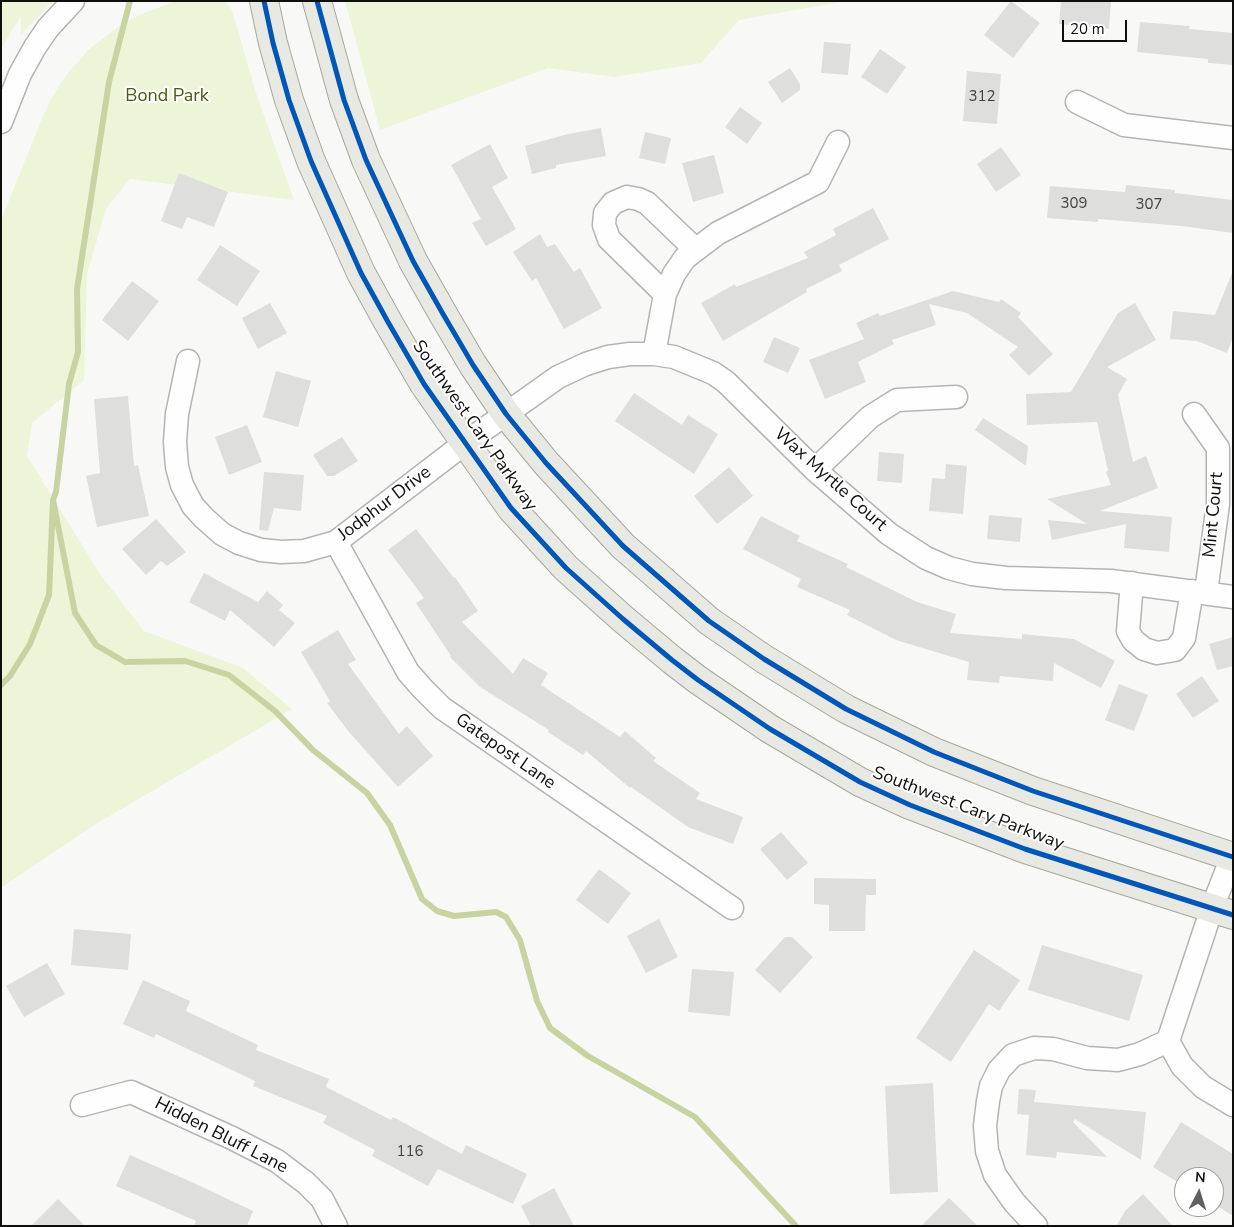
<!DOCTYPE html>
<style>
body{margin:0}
#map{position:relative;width:1234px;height:1227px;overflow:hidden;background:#f8f9f7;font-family:"Nunito Sans",sans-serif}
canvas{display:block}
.frame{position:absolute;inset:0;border:2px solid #0e0e0d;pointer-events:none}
.north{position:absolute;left:1174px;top:1167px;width:50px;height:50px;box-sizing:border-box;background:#fff;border:1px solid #9f9f9e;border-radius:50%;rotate:5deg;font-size:14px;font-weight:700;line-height:20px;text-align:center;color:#0e0e0d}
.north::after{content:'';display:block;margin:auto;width:18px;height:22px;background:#60605f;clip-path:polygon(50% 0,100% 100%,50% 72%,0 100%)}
.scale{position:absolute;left:1062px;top:20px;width:65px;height:22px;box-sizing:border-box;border:2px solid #0e0e0d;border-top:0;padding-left:6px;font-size:15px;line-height:18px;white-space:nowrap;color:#0e0e0d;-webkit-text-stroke:4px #fff;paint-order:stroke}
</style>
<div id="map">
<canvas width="1234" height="1227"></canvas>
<div class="frame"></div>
<div class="north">N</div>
<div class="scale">20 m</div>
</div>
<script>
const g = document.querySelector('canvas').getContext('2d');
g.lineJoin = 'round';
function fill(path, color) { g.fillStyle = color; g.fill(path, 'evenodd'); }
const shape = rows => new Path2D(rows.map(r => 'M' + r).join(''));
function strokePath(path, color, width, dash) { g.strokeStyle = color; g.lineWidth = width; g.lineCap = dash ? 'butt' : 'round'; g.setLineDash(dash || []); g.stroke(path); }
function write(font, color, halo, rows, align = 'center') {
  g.font = font + ' "Nunito Sans",sans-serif'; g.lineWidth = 4; g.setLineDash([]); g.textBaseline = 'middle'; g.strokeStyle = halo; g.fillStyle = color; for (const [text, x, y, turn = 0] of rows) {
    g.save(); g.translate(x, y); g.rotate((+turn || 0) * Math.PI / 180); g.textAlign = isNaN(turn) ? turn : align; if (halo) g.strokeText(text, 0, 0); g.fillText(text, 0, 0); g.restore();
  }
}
const green = shape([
 [1,1,53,1,21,35,21,16,1,49],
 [176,1,224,1,232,10,256,93,294,200,130,179,106,209,87,274,84,380,32,423,27,456,100,574,144,631,243,668,292,709,91,827,1,888,1,220,41,121,51,99,64,78,88,50,118,27,139,15],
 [345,1,847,1,739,20,701,63,614,77,548,68,380,130]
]);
const stream = shape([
 [53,500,75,613,96,645,125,662,185,661,229,675,275,711,313,750,367,793,390,825,422,899,437,911,454,916,496,912,506,917,520,940,537,1001,550,1028,588,1056,695,1117,796,1226],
 [1,685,10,676,30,644,49,595,53,500,56,492,69,384,78,352,77,289,109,82,130,1]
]);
const building = shape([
 [1011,1,1040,23,1013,58,984,35],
 [1061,1,1111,1,1109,29,1059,24],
 [1140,22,1190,26,1189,29,1233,33,1233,65,1208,63,1208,59,1137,52],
 [824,42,851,44,848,75,821,73],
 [880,49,906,67,887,94,861,77],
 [790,68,800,84,800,90,782,103,768,82],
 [967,71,1001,74,997,124,963,121],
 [740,107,762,123,747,144,725,127],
 [601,128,606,156,556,165,556,168,532,174,525,146,568,134],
 [645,132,671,138,665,164,639,158],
 [490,144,508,178,492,187,516,229,486,246,472,223,481,219,451,165],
 [1001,147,1021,175,996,192,977,164],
 [714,155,724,193,693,202,682,163],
 [179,173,228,192,214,227,187,217,182,229,161,221],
 [1126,185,1175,190,1175,193,1233,200,1233,233,1182,226,1098,219,1098,222,1047,218,1050,186,1125,192],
 [873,208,889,239,839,265,842,271,806,289,807,292,723,341,701,303,735,284,736,287,808,258,804,252,836,235,833,229],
 [540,234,547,247,555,244,574,272,580,268,602,308,564,329,536,278,532,281,513,252],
 [220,245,260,271,237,306,197,280],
 [1232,273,1233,337,1227,353,1197,341,1170,339,1173,311,1215,315],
 [132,281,159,301,128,341,102,320],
 [953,291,999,302,1001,299,1021,313,1018,317,1053,354,1029,376,1009,355,1018,347,967,313,929,304,936,325,892,340,894,344,858,362,866,382,825,399,809,360,864,339,856,323,878,313,880,316],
 [270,303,287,333,258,349,242,318],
 [1135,303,1156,340,1107,367,1127,379,1118,395,1133,462,1146,456,1158,488,1100,511,1172,517,1169,552,1124,548,1126,524,1052,540,1048,520,1087,524,1047,499,1111,485,1106,472,1108,471,1097,422,1027,425,1026,394,1071,392,1118,313],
 [774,337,800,348,788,373,763,362],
 [276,371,311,381,298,427,263,417],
 [634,393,682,425,688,415,718,434,694,474,615,421],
 [128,396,134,466,138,465,149,516,97,527,86,476,100,473,94,399],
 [983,418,1028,446,1026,466,975,430],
 [247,425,262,462,229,475,215,437],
 [342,437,358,461,334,476,327,476,313,455],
 [879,452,904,454,902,483,877,481],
 [946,464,967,466,963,514,929,511,932,478,945,479],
 [729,467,753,496,717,524,694,496],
 [264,472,304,475,301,511,274,508,268,531,259,530],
 [989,515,1022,518,1020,542,987,539],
 [761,516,800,536,797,541,848,564,846,567,917,602,956,614,950,633,1022,639,1022,634,1074,639,1115,661,1101,688,1054,663,1053,681,1000,676,999,683,967,680,969,662,896,640,847,615,850,610,797,587,801,579,743,549],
 [156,519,186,552,167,566,161,561,146,575,122,549],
 [416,529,454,578,455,577,478,611,462,622,513,674,523,658,548,673,541,685,620,737,625,731,656,758,653,761,700,793,696,799,743,817,733,844,688,827,631,787,630,788,586,751,583,755,548,732,549,730,480,687,450,657,451,656,416,603,424,598,388,550],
 [204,573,258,602,267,591,283,605,279,610,295,623,274,647,230,610,225,621,189,602],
 [338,630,356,660,348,664,399,734,407,726,433,756,398,787,349,732,327,703,330,701,301,652],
 [1233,637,1233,666,1217,670,1209,644],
 [1202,676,1219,701,1193,718,1176,694],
 [1119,684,1148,695,1134,731,1105,720],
 [781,832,808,863,787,880,760,849],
 [599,869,631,893,608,924,576,900],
 [814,878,876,879,876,895,866,895,865,931,829,931,829,905,814,904],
 [659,919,678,957,646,973,627,936],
 [74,929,131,934,128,970,71,965],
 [785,937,792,937,813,957,780,993,755,970],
 [1042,945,1143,975,1129,1021,1028,990],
 [974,950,1020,980,999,1011,989,1004,951,1062,916,1038],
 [47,963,65,994,24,1017,6,986],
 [692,969,734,972,730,1016,688,1012],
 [143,980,190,1001,186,1011,258,1045,256,1050,329,1079,326,1087,391,1120,393,1117,462,1154,466,1145,527,1174,513,1204,438,1169,428,1186,372,1156,375,1150,323,1123,327,1116,253,1086,255,1081,156,1034,154,1038,123,1024],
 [933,1083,938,1192,890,1194,885,1086],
 [1019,1089,1036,1090,1034,1102,1146,1112,1141,1160,1075,1119,1073,1122,1107,1157,1057,1152,1056,1158,1026,1155,1029,1115,1017,1114],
 [1181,1122,1233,1154,1233,1216,1214,1204,1214,1177,1184,1177,1184,1186,1153,1167],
 [130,1155,196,1184,253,1211,247,1226,194,1226,196,1221,116,1186],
 [554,1188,574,1226,531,1226,521,1206],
 [1143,1194,1173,1226,1116,1226,1126,1210],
 [949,1198,978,1226,921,1226],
 [58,1199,85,1226,31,1226]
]);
const street = shape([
 [1077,102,1124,125,1233,138],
 [1,122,20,74,35,47,48,28,73,1],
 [665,294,609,239,604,225,605,213,613,203,627,197,638,199,647,203,695,249],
 [654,354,665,294,674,274,685,258,718,233,818,182,838,142],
 [188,361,177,414,175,442,177,467,182,485,193,506,204,518,222,534,239,543,261,550,281,552,304,551,336,542,465,443,558,377,586,364,608,357,630,354,654,354,674,357,713,373,726,382,815,470,889,534,926,558,949,568,972,574,1006,578,1111,581,1233,597],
 [1194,414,1218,448,1218,504,1206,592],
 [815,470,870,417,897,400,956,397],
 [336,542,408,672,422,688,442,708,732,908],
 [1132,583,1128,631,1133,640,1144,649,1157,653,1175,650,1184,638,1192,591],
 [1232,857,1212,908,1168,1041,1182,1066,1203,1087,1233,1105],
 [82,1105,131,1092,232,1138,277,1161,306,1183,322,1199,336,1226],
 [1036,1226,1014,1202,995,1175,987,1151,985,1126,988,1101,991,1086,999,1070,1013,1055,1034,1048,1053,1049,1087,1058,1118,1060,1140,1054,1168,1041]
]);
const primary = shape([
 [264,1,273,43,289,100,311,161,361,273,388,322,424,384,511,508,566,568,623,619,672,660,698,680,770,729,860,782,910,805,1025,849,1233,915],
 [317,1,344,100,366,160,413,261,443,314,473,365,506,414,546,463,623,546,709,621,764,659,846,709,934,752,1033,791,1233,857]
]);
const cycleway = shape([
 [264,1,273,43,289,100,311,161,361,273,388,322,424,384,511,508,566,568,623,619,672,660,698,680,770,729,860,782,910,805,1025,849,1233,915],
 [317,1,344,100,366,160,413,261,443,314,473,365,506,414,546,463,623,546,709,621,764,659,846,709,934,752,1033,791,1233,857]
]);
const numberNames = [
 ["312",982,97],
 ["309",1074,204],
 ["307",1149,205],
 ["116",410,1152]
];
const parkNames = [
 ["Bond Park",167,97]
];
const streetNames = [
 ["Southwest Cary Parkway",474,426,55],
 ["Wax Myrtle Court",830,480,42],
 ["Jodphur Drive",385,504,-37],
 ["Mint Court",1214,515,-85],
 ["Gatepost Lane",505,752,35],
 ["Southwest Cary Parkway",968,809,21],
 ["Hidden Bluff Lane",221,1136,27]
];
fill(green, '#ecf5d7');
strokePath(stream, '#c7d4a2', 6);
fill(building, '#dededd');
strokePath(street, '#b4b5b3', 25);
strokePath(primary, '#a6a99b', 30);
strokePath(street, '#fefefe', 22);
strokePath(primary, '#e7e9e2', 28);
strokePath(cycleway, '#0057b8', 5);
write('15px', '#424241', null, numberNames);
write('18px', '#4b5a0b', '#fff', parkNames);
write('18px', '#0e0e0d', '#fff', streetNames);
</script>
